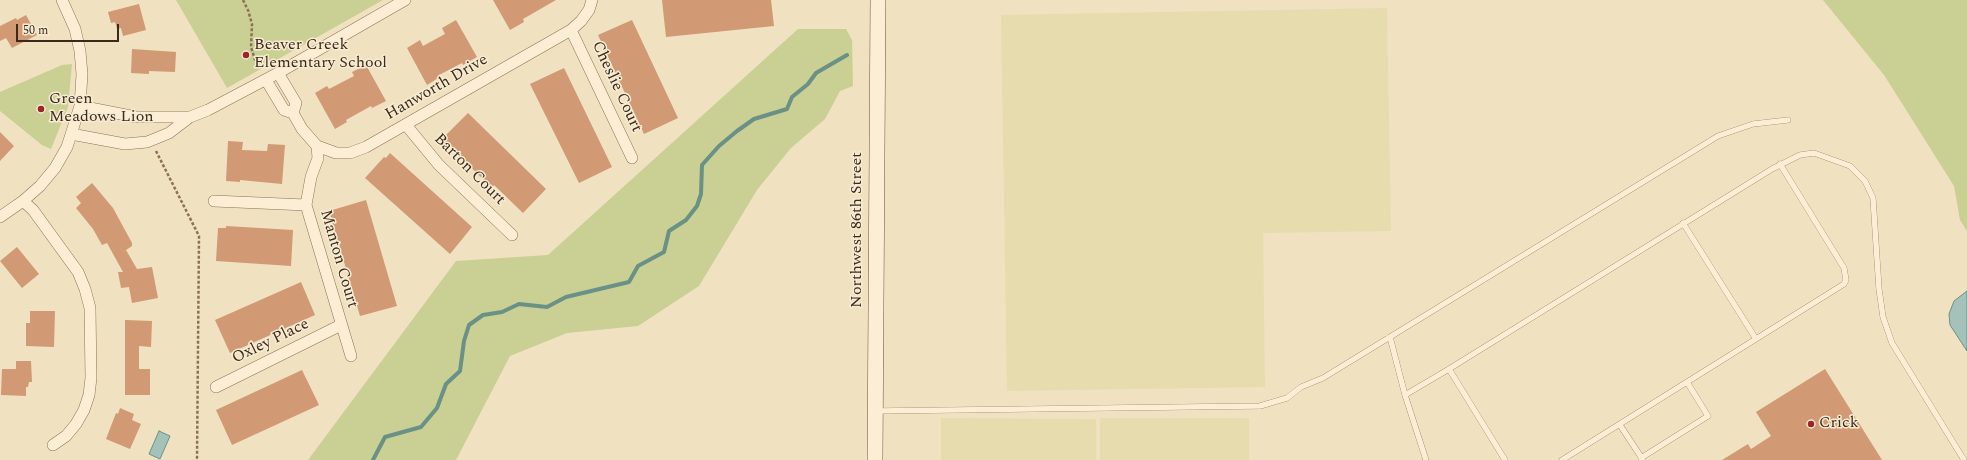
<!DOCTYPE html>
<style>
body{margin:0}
#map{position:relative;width:1967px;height:460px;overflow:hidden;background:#f0e1c1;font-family:Spectral,serif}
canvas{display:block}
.scale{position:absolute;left:16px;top:24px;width:103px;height:18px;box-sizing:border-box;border:2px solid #3a2a1c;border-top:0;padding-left:5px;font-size:12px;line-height:14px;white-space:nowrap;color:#3a2a1c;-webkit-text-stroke:3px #f7ebd1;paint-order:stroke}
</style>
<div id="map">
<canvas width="1967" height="460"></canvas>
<div class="scale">50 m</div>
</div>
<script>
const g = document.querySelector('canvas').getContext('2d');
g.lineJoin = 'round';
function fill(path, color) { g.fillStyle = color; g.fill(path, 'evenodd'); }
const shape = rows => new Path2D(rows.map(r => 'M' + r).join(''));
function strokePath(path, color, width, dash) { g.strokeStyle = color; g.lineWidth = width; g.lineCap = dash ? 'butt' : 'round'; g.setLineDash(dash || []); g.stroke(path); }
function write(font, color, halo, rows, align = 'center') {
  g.font = font + ' Spectral,serif'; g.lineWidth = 3; g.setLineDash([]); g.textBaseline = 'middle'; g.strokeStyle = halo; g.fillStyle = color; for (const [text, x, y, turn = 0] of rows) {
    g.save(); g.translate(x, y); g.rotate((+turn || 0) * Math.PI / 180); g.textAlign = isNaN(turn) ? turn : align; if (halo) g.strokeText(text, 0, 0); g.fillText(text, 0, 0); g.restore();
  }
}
const farmland = shape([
 [1387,8,1391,231,1263,233,1265,387,1007,391,1001,15],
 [941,418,1096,419,1096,460,941,460],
 [1100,418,1249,418,1249,460,1100,460]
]);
const green = shape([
 [176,0,383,0,227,88],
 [1823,0,1967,0,1967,231,1960,220,1954,186,1884,75],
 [798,29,846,29,852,40,853,86,840,91,825,119,791,148,757,190,699,286,638,326,567,333,510,356,456,460,308,460,456,261,548,255],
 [72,64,68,107,51,149,42,145,0,111,0,92,62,65]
]);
const water = shape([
 [1967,291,1967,351,1950,325,1949,314,1954,301,1967,291],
 [159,431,170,436,160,459,149,454,159,431]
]);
const stream = shape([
 [373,460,385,437,421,427,437,408,446,384,460,371,464,341,469,325,483,315,502,312,519,304,547,307,566,297,629,282,638,266,664,252,669,231,686,220,697,206,701,194,702,165,719,146,737,131,754,119,787,109,792,97,808,84,816,73,847,55]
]);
const building = shape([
 [493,0,556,0,523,19,524,22,510,30],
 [662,0,771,0,774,26,666,37],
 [139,4,146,30,123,36,121,28,117,29,115,22,111,23,108,12],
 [26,15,37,35,12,48,6,38,0,41,0,26,16,18,17,20],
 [456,20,477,57,463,65,462,63,439,75,440,77,427,85,407,48,420,40,423,46,445,34,442,28],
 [632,20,678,118,644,134,598,35],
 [132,49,176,52,175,72,149,71,149,74,131,73],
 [366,65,386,101,372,108,371,106,346,120,347,122,335,129,315,93,327,86,329,89,354,76,352,72],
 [564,68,612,167,579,183,530,84],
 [468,113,546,189,523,213,494,185,492,188,442,139],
 [0,132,14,146,0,161],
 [228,141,243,142,242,150,267,151,268,144,285,145,282,184,240,180,240,182,226,181],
 [390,153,472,227,450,254,365,178,384,157,386,158],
 [92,183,113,208,132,243,132,246,126,250,137,269,152,267,158,298,132,303,129,287,121,288,118,272,123,272,107,243,102,245,93,229,76,208,81,203,76,197],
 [366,200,397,306,360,316,329,211],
 [226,226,293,230,291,266,216,261,218,228,226,228],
 [17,247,39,274,22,288,0,261],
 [301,282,315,315,230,353,215,320],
 [30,311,55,311,54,347,26,346,26,323,30,323],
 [125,320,152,321,151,347,139,346,139,369,150,369,150,395,125,395],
 [16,361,31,361,32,382,29,382,28,387,26,387,26,396,1,395,2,369,16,369],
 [1825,369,1882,460,1722,460,1748,444,1751,449,1771,436,1756,412],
 [302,370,319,405,232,445,216,410],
 [120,408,134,414,132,420,141,424,130,449,106,439,116,413,118,414]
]);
const path = shape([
 [243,0,248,10,252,24,251,47,256,63],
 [156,151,199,236,197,460]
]);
const service = shape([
 [1683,223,1756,339],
 [1390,337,1405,395],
 [1449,369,1505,460],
 [876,411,1260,406,1287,398,1301,387,1323,378,1718,136,1753,124,1788,120],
 [1620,425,1643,460],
 [1641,458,1708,416,1687,382],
 [1426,460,1405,395,1449,369,1772,169,1800,155,1814,153,1850,166,1865,181,1873,198,1879,289,1883,317,1892,343,1964,460],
 [1562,460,1844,284,1846,280,1844,268,1780,164]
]);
const minor = shape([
 [571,30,632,158],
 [278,73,296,103,293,113],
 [266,80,284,110,293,113,302,129,317,146,336,153,350,153,366,147,571,30,581,21,589,10,592,0],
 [80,106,136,117,190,117],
 [406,125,439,165,512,235],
 [71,134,125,144,147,142,157,138,169,133,190,117,208,110,278,73,405,0],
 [317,146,318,158,311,177,306,205,351,356],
 [23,201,33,210,78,272,85,289,90,308,91,378,89,395,84,410,76,424,66,436,53,445],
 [214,201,306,205],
 [0,217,23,201,40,186,55,168,67,147,80,106,82,74,80,51,75,29,62,0],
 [216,387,341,325]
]);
const secondary = shape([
 [875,460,878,0]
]);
const markers = [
 [246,55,4,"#9e2427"],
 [41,109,4,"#9e2427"],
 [1811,424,4,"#9e2427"]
];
const poiNames = [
 ["Beaver Creek",254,46],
 ["Elementary School",254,64],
 ["Green",49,100],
 ["Meadows Lion",49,118],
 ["Crick",1819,424]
];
const streetNames = [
 ["Cheslie Court",616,87,65],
 ["Hanworth Drive",437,88,-30],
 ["Barton Court",469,170,45],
 ["Northwest 86th Street",858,230,-90],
 ["Manton Court",338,259,74],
 ["Oxley Place",271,342,-26]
];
fill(farmland, '#e7dcad');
fill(green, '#cacf94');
fill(water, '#a4c2b9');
strokePath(water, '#6a9186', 1);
strokePath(stream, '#6a9186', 4);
fill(building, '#d19974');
strokePath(service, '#8b7257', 6);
strokePath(minor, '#8b7257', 12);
strokePath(secondary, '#6d523a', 16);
strokePath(path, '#8b7257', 2.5, [3, 2]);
strokePath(service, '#fbeed4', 5.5);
strokePath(minor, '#fbeed4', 11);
strokePath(secondary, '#fbeed4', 15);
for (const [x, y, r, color] of markers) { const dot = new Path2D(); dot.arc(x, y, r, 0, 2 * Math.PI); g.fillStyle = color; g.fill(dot); strokePath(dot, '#f7ebd1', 1.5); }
write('16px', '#3a2a1c', '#f7ebd1', poiNames, 'left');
write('16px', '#3a2a1c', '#f7ebd1', streetNames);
</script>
